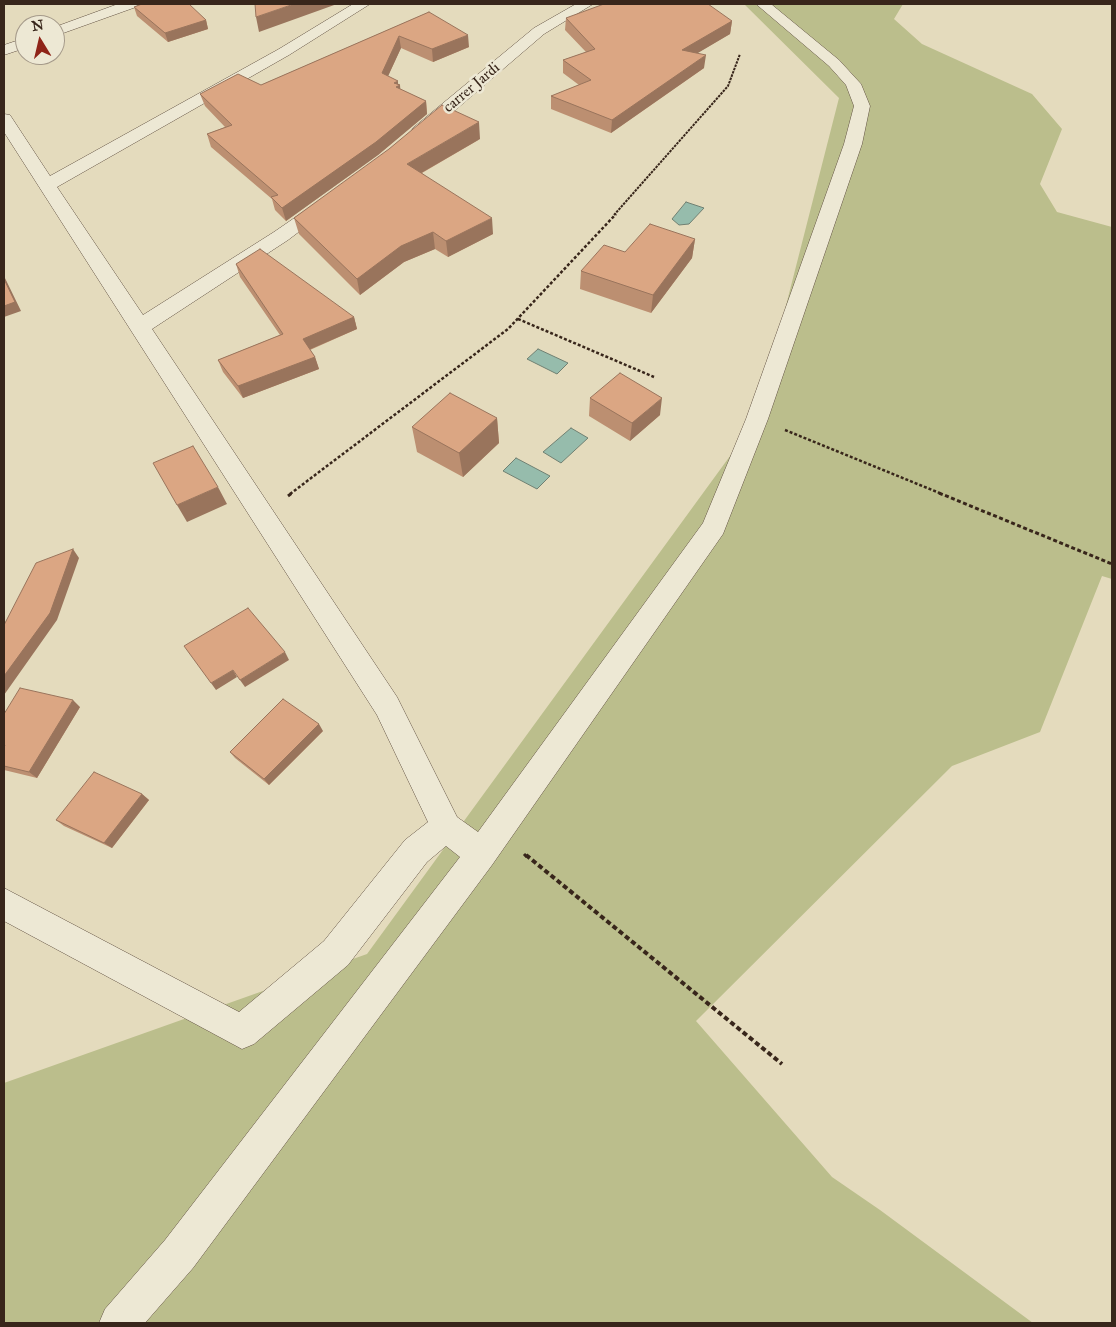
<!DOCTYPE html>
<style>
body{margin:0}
#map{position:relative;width:1116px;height:1327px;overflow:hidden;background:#e4dbbd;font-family:"IM FELL Great Primer",serif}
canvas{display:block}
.frame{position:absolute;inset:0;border:5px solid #38261b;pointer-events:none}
.north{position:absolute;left:15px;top:15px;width:50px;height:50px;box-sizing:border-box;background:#ede8d4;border:1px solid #a59a8a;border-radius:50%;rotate:351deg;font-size:14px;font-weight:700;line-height:20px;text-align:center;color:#38261b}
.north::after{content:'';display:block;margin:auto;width:18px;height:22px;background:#8f2418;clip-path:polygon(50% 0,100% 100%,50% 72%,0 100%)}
</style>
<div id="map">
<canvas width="1116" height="1327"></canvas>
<div class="frame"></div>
<div class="north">N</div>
</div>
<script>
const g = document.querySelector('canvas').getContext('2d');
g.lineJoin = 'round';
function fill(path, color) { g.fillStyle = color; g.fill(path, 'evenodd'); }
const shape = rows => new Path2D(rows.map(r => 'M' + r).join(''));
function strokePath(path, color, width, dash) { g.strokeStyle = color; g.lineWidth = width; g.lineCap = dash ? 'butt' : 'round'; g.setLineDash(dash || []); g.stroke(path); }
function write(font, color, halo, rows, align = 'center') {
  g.font = font + ' "IM FELL Great Primer",serif'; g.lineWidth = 5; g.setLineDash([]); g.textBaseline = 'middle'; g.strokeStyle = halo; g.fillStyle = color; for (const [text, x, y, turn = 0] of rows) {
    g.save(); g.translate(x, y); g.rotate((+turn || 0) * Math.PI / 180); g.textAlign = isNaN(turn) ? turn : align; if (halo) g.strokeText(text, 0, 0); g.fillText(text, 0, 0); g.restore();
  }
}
const green = shape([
 [744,4,903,4,894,19,922,44,1032,94,1062,129,1040,184,1057,212,1112,227,1112,579,1102,576,1040,732,952,766,696,1021,832,1177,880,1210,1033,1323,4,1323,4,1083,367,954,757,419,839,98]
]);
const water = shape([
 [686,202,704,208,689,224,679,225,672,219,686,202],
 [538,349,568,363,557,374,527,359,538,349],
 [571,428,588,438,561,463,543,452,571,428],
 [516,458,550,476,537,489,503,471,516,458]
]);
const pathFar3 = shape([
 [614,215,728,86,740,54]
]);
const pathFar2 = shape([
 [518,319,654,377],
 [785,430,942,494],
 [290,494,508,329,616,214]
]);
const pathFar1 = shape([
 [939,493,1112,564],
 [288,496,292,493],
 [524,854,527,857]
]);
const path = shape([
 [526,855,782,1064]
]);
const minor = shape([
 [118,4,138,4,136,7,55,36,55,27,118,4],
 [353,4,370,4,289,55,57,187,143,315,274,232,322,199,328,198,334,199,337,203,288,240,152,329,397,697,457,817,478,832,703,523,746,419,844,144,854,106,846,85,829,66,756,4,771,4,839,60,861,84,870,106,862,144,768,419,723,534,492,865,193,1268,145,1323,99,1323,105,1309,165,1240,460,857,446,846,427,862,348,965,254,1044,242,1049,4,921,4,888,239,1012,324,941,405,840,428,822,377,715,4,132,4,114,10,115,50,176,279,49,353,4],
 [576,4,593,4,544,34,425,136,413,136,411,132,413,128,534,28,576,4],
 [25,38,25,48,4,55,4,45,25,38]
]);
const wall = shape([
 [134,7,206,20,208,29,168,42,137,16],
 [429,12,469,47,433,62,401,48,388,76,400,85,400,89,426,101,427,114,378,155,286,221,275,210,272,199,211,147,207,134,225,127,205,106,200,94,261,85],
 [566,18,732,21,730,34,697,53,704,68,611,133,551,109,551,96,579,85,563,73,563,60,586,52,565,30],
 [480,139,422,173,493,234,448,257,435,249,404,262,360,295,299,234,294,218],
 [695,239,692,258,651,313,580,289,581,271],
 [236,264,354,317,357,329,310,350,315,357,319,369,243,398,223,372,218,360,280,335,240,277],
 [590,398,660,415,630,441,589,416],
 [497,418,499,443,463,477,417,452,412,427],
 [80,707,37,778,4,770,4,714],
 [323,731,269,785,235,758,230,752],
 [142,794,149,800,112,848,64,826,56,820]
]);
const shadedWall = shape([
 [294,4,337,4,259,32,256,17],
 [206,20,208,29,168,42,165,33],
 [732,21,730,34,681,63,682,50],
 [468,35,469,47,433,62,432,49],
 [399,36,401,48,384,85,382,73],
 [706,55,704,68,611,133,612,120],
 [398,81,398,86,400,85,401,98,397,100,394,83],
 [426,101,427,114,378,155,286,221,282,208],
 [479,122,480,139,409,180,407,164],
 [492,218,493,234,448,257,446,241],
 [433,232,435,249,404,262,360,295,357,279,401,246],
 [695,239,692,258,651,313,653,295],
 [4,276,21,311,4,317],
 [354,317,357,329,306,351,303,339],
 [315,357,319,369,243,398,238,386],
 [662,398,660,415,630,441,632,423],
 [497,418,499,443,463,477,459,453],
 [218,487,227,504,187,522,177,505],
 [73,549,79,558,57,620,4,695,4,676],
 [285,652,289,660,245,687,240,680],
 [233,670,237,677,216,690,211,683],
 [73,700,80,707,37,778,29,772],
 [319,724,323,731,269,785,264,779],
 [142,794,149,800,112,848,104,843]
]);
const building = shape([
 [142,4,189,4,206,20,165,33,134,7,142,4],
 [255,4,294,4,256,17,255,4],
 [604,4,708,4,732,21,682,50,706,55,612,120,551,96,591,80,563,60,595,49,566,18,604,4],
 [429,12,468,35,432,49,399,36,382,73,398,81,394,83,400,85,396,87,426,101,376,142,282,208,271,197,278,195,207,134,232,125,200,94,238,74,261,85,429,12],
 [442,105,479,122,407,164,492,218,446,241,433,232,401,246,357,279,294,218,389,149,442,105],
 [650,224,695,239,653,295,581,271,604,245,625,252,650,224],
 [260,249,354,317,303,339,315,357,238,386,218,360,283,334,236,264,260,249],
 [4,279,15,302,4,306,4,279],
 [620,373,662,398,632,423,590,398,620,373],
 [450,393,497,418,459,453,412,427,450,393],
 [193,446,218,487,177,505,153,463,193,446],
 [73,549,50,613,4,676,4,625,36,563,73,549],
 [248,608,285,652,240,680,233,670,211,683,184,646,248,608],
 [20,688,73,700,29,772,4,766,4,747,5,745,4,744,4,714,20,688],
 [283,699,319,724,264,779,230,752,283,699],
 [94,772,142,794,104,843,56,820,94,772]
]);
const farStreetnames = [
 ["carrer Jardi",472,88,-40]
];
fill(green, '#bbbe8c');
fill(water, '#96bcac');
strokePath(water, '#708072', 1);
strokePath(minor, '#635344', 1);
strokePath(pathFar3, '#38261b', 2, [2.5, 1]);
strokePath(pathFar2, '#38261b', 2.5, [3, 2]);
strokePath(pathFar1, '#38261b', 3, [4, 2.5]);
strokePath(path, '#38261b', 4, [5, 3]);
fill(minor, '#ede8d4');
fill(wall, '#bc8f71');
fill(shadedWall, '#99745c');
fill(building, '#dba683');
strokePath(building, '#99745c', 1);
write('15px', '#38261b', '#ede8d4', farStreetnames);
</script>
